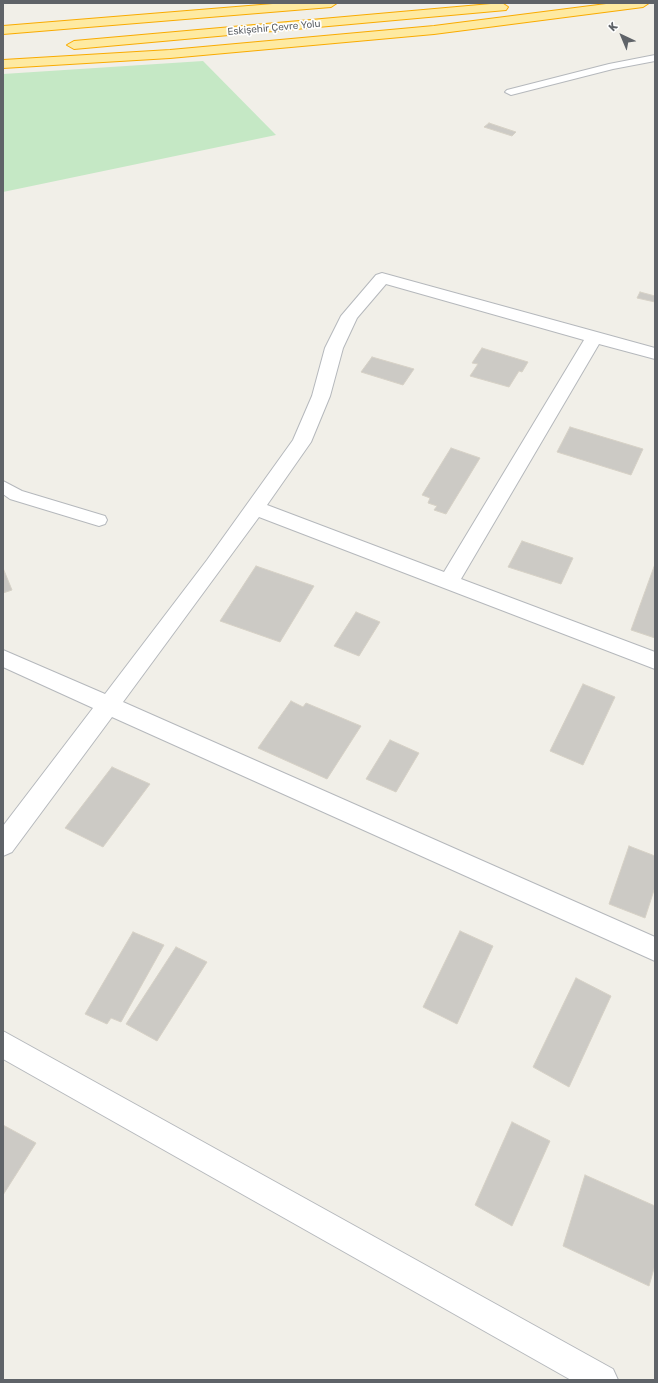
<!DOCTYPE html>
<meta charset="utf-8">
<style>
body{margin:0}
#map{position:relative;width:658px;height:1383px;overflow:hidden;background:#f1efe8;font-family:Rubik,sans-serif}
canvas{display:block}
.frame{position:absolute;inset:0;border:4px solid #5f6368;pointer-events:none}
.north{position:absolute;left:602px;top:16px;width:40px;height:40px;-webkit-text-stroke:3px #fff;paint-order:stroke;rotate:316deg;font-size:11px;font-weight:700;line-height:16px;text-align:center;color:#5f6368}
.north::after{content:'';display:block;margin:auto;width:14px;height:18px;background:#5f6368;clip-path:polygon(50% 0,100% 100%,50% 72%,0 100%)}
</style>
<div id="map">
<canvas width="658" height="1383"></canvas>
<div class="frame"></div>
<div class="north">K</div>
</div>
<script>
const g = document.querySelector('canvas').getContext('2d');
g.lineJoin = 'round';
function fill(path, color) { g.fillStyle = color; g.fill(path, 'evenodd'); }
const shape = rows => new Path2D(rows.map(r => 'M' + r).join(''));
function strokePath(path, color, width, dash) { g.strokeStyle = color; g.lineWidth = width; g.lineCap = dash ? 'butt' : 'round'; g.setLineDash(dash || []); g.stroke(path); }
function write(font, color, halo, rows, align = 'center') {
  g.font = font + ' Rubik,sans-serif'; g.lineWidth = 3.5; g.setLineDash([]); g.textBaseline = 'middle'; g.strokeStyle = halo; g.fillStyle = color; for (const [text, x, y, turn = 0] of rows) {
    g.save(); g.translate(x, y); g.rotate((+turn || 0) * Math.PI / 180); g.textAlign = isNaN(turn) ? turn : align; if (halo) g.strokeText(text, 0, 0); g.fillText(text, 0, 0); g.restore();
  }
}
const green = shape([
 [203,61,276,135,3,192,3,74]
]);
const building = shape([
 [489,123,516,132,512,136,484,127,489,123],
 [640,292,655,296,655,302,637,298,640,292],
 [482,348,528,362,522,372,519,371,509,387,470,376,478,364,472,363,482,348],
 [372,357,414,369,403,385,361,372,372,357],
 [570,427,643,449,631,475,557,452,570,427],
 [451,448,480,458,446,514,434,510,437,506,428,503,430,498,422,495,451,448],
 [522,541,573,558,561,584,508,567,522,541],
 [655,564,655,638,631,630,655,564],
 [256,566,314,586,280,642,220,621,256,566],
 [3,568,12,590,3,593,3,568],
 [356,612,380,622,359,656,334,646,356,612],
 [583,684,615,697,583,765,550,751,583,684],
 [291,701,303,707,306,703,361,726,327,779,258,748,291,701],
 [390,740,419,753,396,792,366,779,390,740],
 [112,767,150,784,103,847,65,828,112,767],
 [629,846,655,856,655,887,645,918,609,904,629,846],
 [460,931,493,946,457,1024,423,1007,460,931],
 [133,932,164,945,121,1022,111,1018,107,1024,85,1014,133,932],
 [176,947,207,962,157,1041,126,1024,176,947],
 [576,978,611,996,569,1087,533,1067,576,978],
 [512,1122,550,1141,512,1226,475,1205,512,1122],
 [3,1125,36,1143,3,1195,3,1125],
 [585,1175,655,1206,655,1265,649,1286,563,1246,585,1175]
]);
const service = shape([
 [655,55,655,61,613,69,511,95,505,92,507,90,609,64,655,55],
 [3,481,22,491,105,516,107,520,105,524,99,526,10,499,3,494,3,481]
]);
const minor = shape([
 [382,273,655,348,655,359,599,344,461,579,655,652,655,669,259,517,123,702,655,937,655,961,112,717,12,852,3,856,3,826,93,708,3,667,3,650,105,694,207,560,293,440,312,396,325,348,341,316,376,275,382,273],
 [386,284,584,340,444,572,267,505,311,442,330,396,343,348,357,318,386,284],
 [3,1031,613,1369,618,1380,571,1380,3,1059,3,1031]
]);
const trunk = shape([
 [285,3,337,3,331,7,3,34,3,26,285,3],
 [502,3,508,7,506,10,74,49,67,45,74,41,502,3],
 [614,3,649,3,643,7,434,34,170,58,3,68,3,60,170,50,434,26,614,3]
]);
const farStreetnames = [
 ["Eskişehir Çevre Yolu",274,28,-5]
];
fill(green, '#c5e8c5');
fill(building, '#cccac5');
strokePath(building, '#d6d1c6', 1);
strokePath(service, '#b5b8bc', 2);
strokePath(minor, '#b5b8bc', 2);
strokePath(trunk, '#f9ab00', 2);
fill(service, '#fff');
fill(minor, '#fff');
fill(trunk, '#feeaa1');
write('10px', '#5f6368', '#fff', farStreetnames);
</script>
